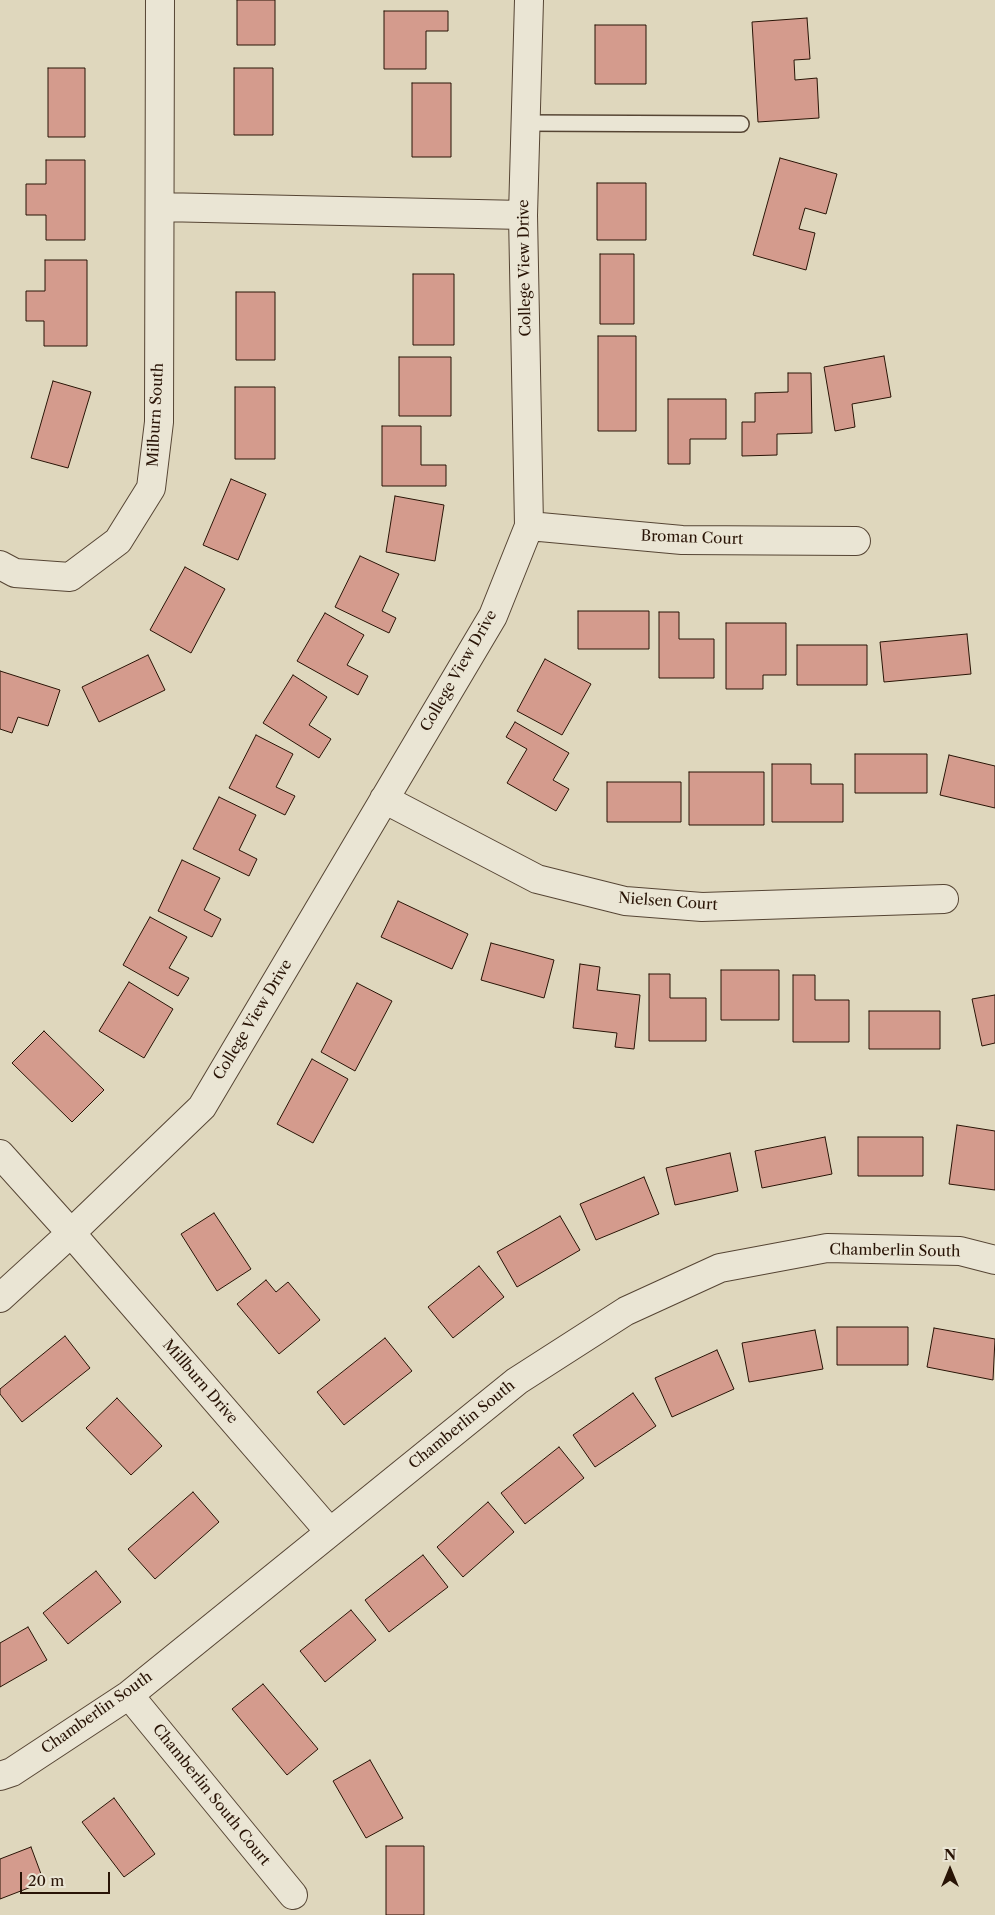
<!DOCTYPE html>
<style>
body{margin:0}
#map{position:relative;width:995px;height:1915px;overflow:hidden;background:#dfd7bd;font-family:"Libre Caslon Text",serif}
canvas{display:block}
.north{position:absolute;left:925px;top:1845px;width:50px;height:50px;-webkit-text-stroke:4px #eae5d4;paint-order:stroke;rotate:0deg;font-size:14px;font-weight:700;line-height:20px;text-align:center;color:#291406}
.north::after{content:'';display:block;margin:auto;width:18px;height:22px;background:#291406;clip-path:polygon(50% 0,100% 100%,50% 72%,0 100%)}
.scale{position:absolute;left:20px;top:1872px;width:90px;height:22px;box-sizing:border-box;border:2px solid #291406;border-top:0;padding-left:6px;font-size:15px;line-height:18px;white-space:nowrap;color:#291406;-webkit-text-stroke:4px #eae5d4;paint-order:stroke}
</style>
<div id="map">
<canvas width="995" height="1915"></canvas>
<div class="north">N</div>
<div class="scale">20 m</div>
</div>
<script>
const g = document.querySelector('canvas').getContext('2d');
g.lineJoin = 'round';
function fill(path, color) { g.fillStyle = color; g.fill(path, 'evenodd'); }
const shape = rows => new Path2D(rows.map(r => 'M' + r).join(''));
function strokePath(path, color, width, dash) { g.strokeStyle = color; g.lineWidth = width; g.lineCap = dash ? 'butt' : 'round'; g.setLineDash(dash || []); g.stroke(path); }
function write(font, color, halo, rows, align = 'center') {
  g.font = font + ' "Libre Caslon Text",serif'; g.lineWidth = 4; g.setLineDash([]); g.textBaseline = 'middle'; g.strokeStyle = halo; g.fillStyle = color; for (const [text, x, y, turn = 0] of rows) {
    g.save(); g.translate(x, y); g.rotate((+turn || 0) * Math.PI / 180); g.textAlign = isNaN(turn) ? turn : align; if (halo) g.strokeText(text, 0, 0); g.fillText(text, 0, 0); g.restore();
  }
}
const building = shape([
 [237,0,275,0,275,45,237,45,237,0],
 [384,11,448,11,448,31,426,31,426,69,384,69,384,11],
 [807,18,810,59,794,60,795,80,817,78,819,118,758,122,752,22,807,18],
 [595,25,646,25,646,84,595,84,595,25],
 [48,68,85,68,85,137,48,137,48,68],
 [234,68,273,68,273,135,234,135,234,68],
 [412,83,451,83,451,157,412,157,412,83],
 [780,158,837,174,826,214,805,208,799,229,815,233,806,270,753,255,780,158],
 [46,160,85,160,85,240,46,240,46,215,26,215,26,184,46,184,46,160],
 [597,183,646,183,646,240,597,240,597,183],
 [600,254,634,254,634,324,600,324,600,254],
 [45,260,87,260,87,346,44,346,44,321,26,321,26,291,45,291,45,260],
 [413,274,454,274,454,345,413,345,413,274],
 [236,292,275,292,275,360,236,360,236,292],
 [598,336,636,336,636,431,598,431,598,336],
 [884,356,891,397,852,404,855,427,835,431,824,367,884,356],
 [399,357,451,357,451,416,399,416,399,357],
 [788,373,811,373,812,433,777,434,777,455,742,456,742,422,755,422,755,393,788,392,788,373],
 [53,381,91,392,68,468,31,458,53,381],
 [235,387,275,387,275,459,235,459,235,387],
 [668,399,726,399,726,439,690,439,690,464,668,464,668,399],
 [382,426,421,426,421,465,446,465,446,486,382,486,382,426],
 [231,479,266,494,238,560,203,545,231,479],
 [395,496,444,505,435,561,386,552,395,496],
 [360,556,399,574,382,611,396,618,389,633,335,607,360,556],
 [185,567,225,589,191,653,150,630,185,567],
 [578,611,649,611,649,649,578,649,578,611],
 [659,612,679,612,679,639,714,639,714,678,659,678,659,612],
 [325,613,364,635,347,665,368,676,358,695,297,661,325,613],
 [726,623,786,623,786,675,763,675,763,689,726,689,726,623],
 [967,634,971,674,884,682,880,642,967,634],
 [797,645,867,645,867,685,797,685,797,645],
 [148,655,165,690,99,722,82,687,148,655],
 [545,659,591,684,562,735,517,711,545,659],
 [0,671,60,690,48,726,18,717,12,733,0,729,0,671],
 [293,675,327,697,309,725,331,739,319,758,263,723,293,675],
 [515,722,569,753,553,780,569,789,556,811,507,783,527,749,506,737,515,722],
 [256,735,293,754,276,787,295,796,285,815,229,788,256,735],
 [855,754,927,754,927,793,855,793,855,754],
 [949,755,995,766,995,808,940,795,949,755],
 [772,764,811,764,811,784,843,784,843,822,772,822,772,764],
 [689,772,764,772,764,825,689,825,689,772],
 [607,782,681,782,681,822,607,822,607,782],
 [219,797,256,815,239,850,257,859,249,876,193,849,219,797],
 [182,860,220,878,204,910,221,919,212,937,158,911,182,860],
 [398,901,468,934,452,969,381,937,398,901],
 [150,917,187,937,169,968,189,978,178,996,123,965,150,917],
 [491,943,554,960,544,998,481,980,491,943],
 [580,964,600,967,597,990,640,995,634,1049,615,1047,617,1033,573,1028,580,964],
 [721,970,779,970,779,1020,721,1020,721,970],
 [649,974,670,974,670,998,706,998,706,1041,649,1041,649,974],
 [793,975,815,975,815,1000,849,1000,849,1042,793,1042,793,975],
 [129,982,173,1009,144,1058,99,1031,129,982],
 [357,983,392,1001,355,1071,321,1052,357,983],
 [995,995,995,1043,982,1046,972,999,995,995],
 [869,1011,940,1011,940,1049,869,1049,869,1011],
 [44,1031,104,1090,72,1122,12,1063,44,1031],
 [312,1059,348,1079,313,1143,277,1124,312,1059],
 [957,1125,995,1131,995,1190,949,1184,957,1125],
 [825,1137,832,1174,762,1188,755,1151,825,1137],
 [858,1137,923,1137,923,1176,858,1176,858,1137],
 [730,1153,738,1191,675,1205,666,1168,730,1153],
 [644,1177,659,1214,596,1240,580,1204,644,1177],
 [214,1213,251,1269,217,1291,181,1234,214,1213],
 [560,1216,580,1250,517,1287,497,1252,560,1216],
 [479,1266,504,1297,453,1338,428,1307,479,1266],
 [266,1280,276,1292,288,1282,320,1320,279,1354,237,1304,266,1280],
 [837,1327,908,1327,908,1365,837,1365,837,1327],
 [934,1328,995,1339,993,1380,927,1367,934,1328],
 [815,1330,823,1369,749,1382,742,1343,815,1330],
 [65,1336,90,1368,22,1422,0,1394,0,1389,65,1336],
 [385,1338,412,1371,344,1425,317,1392,385,1338],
 [717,1350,734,1389,672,1417,655,1378,717,1350],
 [633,1393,656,1426,595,1467,573,1435,633,1393],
 [117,1398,162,1446,131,1475,86,1428,117,1398],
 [559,1447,584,1478,525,1524,501,1493,559,1447],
 [193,1492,219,1522,155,1579,128,1549,193,1492],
 [488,1502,514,1532,463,1577,437,1547,488,1502],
 [423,1555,448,1587,389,1632,365,1600,423,1555],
 [96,1571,121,1602,68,1644,43,1613,96,1571],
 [351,1610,376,1640,325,1682,300,1651,351,1610],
 [28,1627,47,1660,0,1687,0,1643,28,1627],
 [263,1684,318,1749,287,1775,232,1709,263,1684],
 [370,1760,403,1818,366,1838,333,1781,370,1760],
 [114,1798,155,1854,124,1877,82,1822,114,1798],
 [386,1846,424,1846,424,1915,386,1915,386,1846],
 [31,1847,44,1882,0,1899,0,1859,31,1847]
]);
const lane = shape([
 [525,123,741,124]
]);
const street = shape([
 [160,207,523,215],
 [529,526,682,540,856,541],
 [0,565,15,573,70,577,118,541,151,488,159,422,160,0],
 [384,799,537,879,625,901,702,907,944,899],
 [0,1154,71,1233,329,1531],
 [0,1298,71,1233,202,1107,493,616,529,526,523,215,529,0],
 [129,1695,293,1895],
 [0,1776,12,1772,129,1695,517,1381,626,1311,720,1268,827,1248,960,1251,995,1260]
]);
const streetNames = [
 ["College View Drive",525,268,-91],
 ["Milburn South",156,415,-87],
 ["Broman Court",692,538,2],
 ["College View Drive",459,671,-60],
 ["Nielsen Court",668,902,4],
 ["College View Drive",253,1020,-59],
 ["Chamberlin South",895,1251,1],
 ["Millburn Drive",200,1382,49],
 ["Chamberlin South",462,1425,-39],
 ["Chamberlin South",97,1713,-35],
 ["Chamberlin South Court",211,1795,51]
];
fill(building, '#d49b8d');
strokePath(building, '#291406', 1);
strokePath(lane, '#564534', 18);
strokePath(street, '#564534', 30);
strokePath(lane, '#eae5d4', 15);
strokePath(street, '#eae5d4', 28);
write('15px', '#291406', '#eae5d4', streetNames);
</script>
